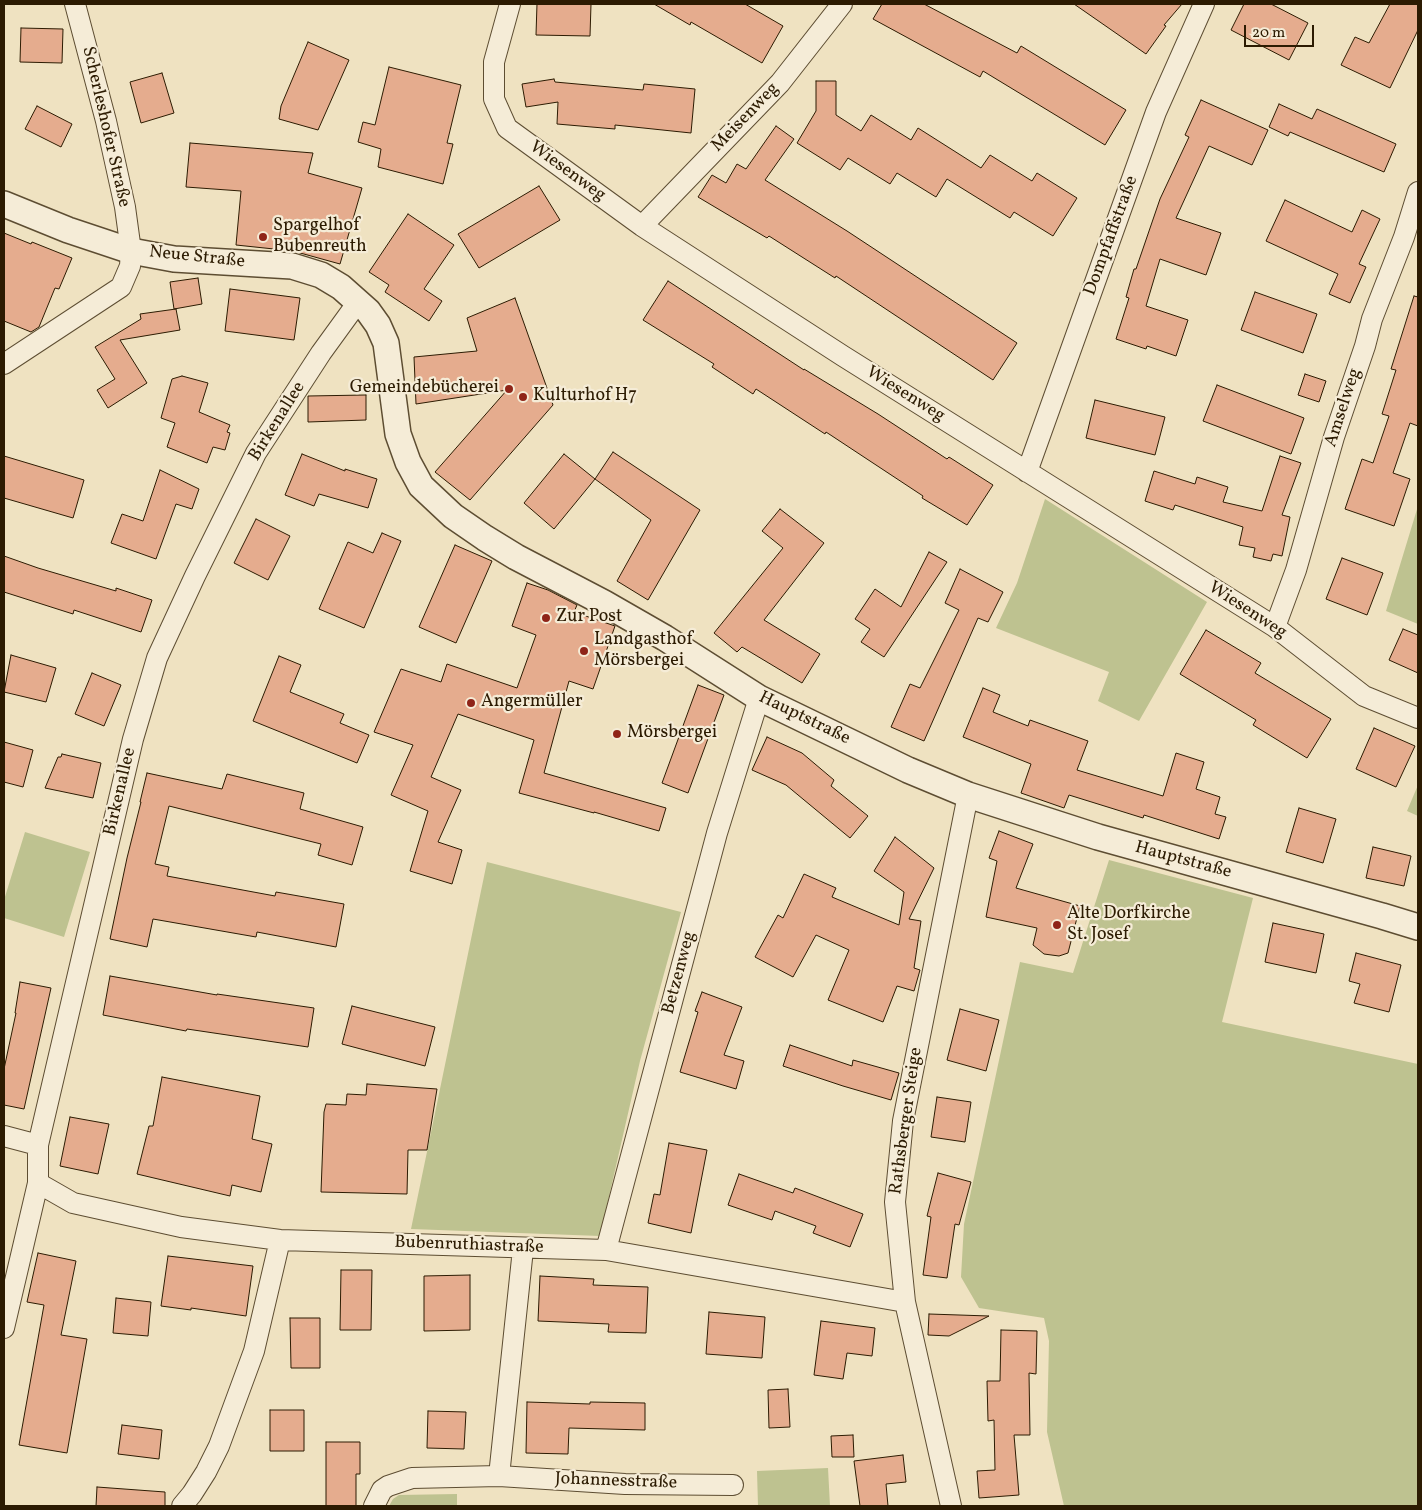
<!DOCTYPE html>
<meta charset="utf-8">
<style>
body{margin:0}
#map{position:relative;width:1422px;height:1510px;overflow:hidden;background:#efe2c1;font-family:Vollkorn,serif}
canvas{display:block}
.frame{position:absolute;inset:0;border:5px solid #2c1b02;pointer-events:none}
.scale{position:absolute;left:1244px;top:25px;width:70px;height:22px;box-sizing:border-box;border:2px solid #2c1b02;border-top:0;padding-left:6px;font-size:15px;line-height:18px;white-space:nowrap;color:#2c1b02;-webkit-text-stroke:4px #f5ecd7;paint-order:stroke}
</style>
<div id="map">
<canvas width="1422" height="1510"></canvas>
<div class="frame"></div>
<div class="scale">20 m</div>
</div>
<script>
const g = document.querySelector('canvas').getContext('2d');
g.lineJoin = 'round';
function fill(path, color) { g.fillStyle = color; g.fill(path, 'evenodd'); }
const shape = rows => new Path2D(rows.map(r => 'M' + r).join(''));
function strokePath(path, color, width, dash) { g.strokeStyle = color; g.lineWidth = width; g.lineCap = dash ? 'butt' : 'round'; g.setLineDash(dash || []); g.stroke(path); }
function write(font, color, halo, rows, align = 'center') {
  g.font = font + ' Vollkorn,serif'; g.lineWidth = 4.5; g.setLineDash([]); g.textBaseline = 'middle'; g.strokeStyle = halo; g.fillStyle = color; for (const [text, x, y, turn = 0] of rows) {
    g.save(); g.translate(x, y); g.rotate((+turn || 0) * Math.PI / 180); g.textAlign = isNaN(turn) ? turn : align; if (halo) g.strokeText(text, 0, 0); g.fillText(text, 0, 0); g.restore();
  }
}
const green = shape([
 [1045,499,1207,602,1139,721,1098,701,1109,672,996,628,1017,583],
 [1418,506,1418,624,1386,611],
 [1418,785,1418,816,1407,811],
 [25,832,90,852,64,937,4,918,4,900],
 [1109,860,1253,898,1222,1022,1418,1064,1418,1506,1064,1506,1047,1432,1049,1341,1044,1318,979,1308,961,1277,964,1224,1020,962,1073,973],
 [487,862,681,912,640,1061,600,1236,411,1229],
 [828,1468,830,1506,758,1506,757,1471],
 [457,1494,457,1506,389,1506,393,1499,399,1495]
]);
const building = shape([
 [537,4,591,4,590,36,536,35,537,4],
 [654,4,745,4,783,26,762,63,691,22,690,25,654,4],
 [882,4,924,4,1017,53,1021,46,1126,110,1105,145,983,71,980,77,873,19,882,4],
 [1074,4,1182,4,1164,25,1166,26,1146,54,1074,4],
 [1244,4,1271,4,1308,23,1289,60,1231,30,1244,4],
 [1390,4,1418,4,1418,30,1390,88,1341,65,1355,37,1369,43,1390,4],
 [21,28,63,29,62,63,20,62,21,28],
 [308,42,349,60,318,130,279,119,281,106,308,42],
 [389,67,461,85,447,143,453,144,443,184,378,167,381,149,358,142,363,122,375,125,389,67],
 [162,73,174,113,141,123,130,82,162,73],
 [554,79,555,82,643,90,644,84,695,89,691,133,615,125,615,129,557,124,558,102,526,107,522,84,554,79],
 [816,81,836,81,836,115,861,131,871,115,911,140,918,128,981,168,990,155,1032,181,1037,173,1077,198,1053,236,1014,212,1010,218,947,179,936,197,897,173,890,184,848,158,840,170,797,143,816,111,816,81],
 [1201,100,1268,130,1252,165,1209,146,1176,218,1221,233,1206,275,1160,259,1146,306,1188,320,1176,356,1147,346,1146,349,1116,339,1129,298,1126,297,1134,269,1136,269,1160,199,1189,137,1185,135,1201,100],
 [1279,104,1312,119,1317,109,1396,144,1384,172,1290,132,1288,136,1269,127,1279,104],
 [37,106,72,124,61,147,25,129,37,106],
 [776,126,794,139,765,180,847,231,1017,343,993,380,836,276,835,278,769,236,767,238,698,197,712,175,726,183,737,164,746,169,776,126],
 [190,143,313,153,308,173,362,188,340,264,293,251,236,245,241,191,186,187,190,143],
 [539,186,560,220,479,268,458,234,539,186],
 [1285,200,1352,232,1362,210,1380,219,1359,264,1366,267,1350,303,1329,294,1338,274,1266,241,1285,200],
 [408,214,454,245,424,289,442,301,429,321,385,292,389,285,369,272,408,214],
 [4,233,31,244,32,242,72,258,59,289,55,288,39,327,31,332,4,321,4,233],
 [198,278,202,304,174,309,170,282,198,278],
 [668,281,804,370,804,369,878,414,947,459,949,457,993,485,967,525,922,498,923,496,826,432,825,434,756,389,753,394,712,367,714,364,643,320,668,281],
 [230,289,300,298,294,340,225,331,230,289],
 [1255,292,1317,314,1303,353,1241,330,1255,292],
 [1414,296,1418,297,1418,426,1410,423,1393,473,1410,479,1394,526,1345,509,1362,459,1373,463,1389,416,1382,414,1396,370,1391,369,1414,296],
 [515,298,553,405,470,500,435,472,507,390,416,404,414,357,477,351,467,318,515,298],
 [176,309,180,330,120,340,147,383,108,408,97,390,115,379,95,347,141,319,140,314,176,309],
 [1305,374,1326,381,1319,402,1298,395,1305,374],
 [182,376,208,383,199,412,230,425,227,432,230,433,225,450,213,447,207,463,167,447,175,423,161,418,172,379,182,376],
 [1217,385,1304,418,1291,454,1203,421,1217,385],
 [366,395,366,420,308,422,308,396,366,395],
 [1095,400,1165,417,1155,455,1086,438,1095,400],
 [613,452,700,510,648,600,617,581,651,520,595,479,613,452],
 [302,454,345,471,345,469,377,479,368,508,319,494,314,506,285,495,302,454],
 [564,454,595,479,554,529,524,503,564,454],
 [4,456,84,480,73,518,4,498,4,456],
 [1280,456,1301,463,1282,515,1290,517,1282,556,1273,554,1271,561,1253,557,1255,548,1239,545,1243,527,1175,505,1173,510,1145,501,1154,471,1195,484,1197,477,1228,487,1223,502,1262,511,1280,456],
 [160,470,199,489,192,509,176,504,156,559,111,543,122,514,143,521,160,470],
 [780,509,824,543,764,620,820,654,802,683,742,647,737,652,714,633,783,548,762,531,780,509],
 [256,519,290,536,268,580,234,563,256,519],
 [382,533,401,541,364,628,319,609,348,542,373,553,382,533],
 [455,545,492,561,456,643,419,627,455,545],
 [929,552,947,562,884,657,861,642,870,629,855,619,875,589,901,607,929,552],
 [4,556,38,568,116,591,116,588,152,600,141,632,74,610,73,614,4,592,4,556],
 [1342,558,1383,573,1367,615,1326,599,1342,558],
 [960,569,1003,592,988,622,978,618,924,741,891,727,910,684,920,688,959,610,945,603,960,569],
 [527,583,548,590,577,605,574,612,615,626,593,689,569,681,544,773,666,808,659,831,594,812,594,813,519,793,534,740,458,714,431,777,461,790,438,842,462,850,452,884,410,871,428,811,391,795,413,745,374,732,401,669,441,682,447,664,517,688,536,635,512,626,527,583],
 [1403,629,1418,635,1418,673,1389,660,1403,629],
 [1206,630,1261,663,1255,673,1331,719,1307,758,1253,725,1256,720,1180,674,1206,630],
 [11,655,56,668,46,702,4,692,11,655],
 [279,656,301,665,290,692,344,714,340,723,369,735,357,763,253,721,279,656],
 [92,673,121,685,104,726,75,714,92,673],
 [698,685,724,695,688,793,662,783,698,685],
 [983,688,1000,695,993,712,1028,726,1030,720,1088,741,1077,770,1163,796,1176,753,1204,762,1196,789,1220,797,1215,814,1226,817,1219,839,1144,815,1143,818,1069,795,1064,808,1021,793,1031,764,963,737,983,688],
 [1374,728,1415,746,1396,787,1356,769,1374,728],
 [767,737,802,753,834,780,831,786,868,816,850,838,786,785,752,770,767,737],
 [4,742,33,750,23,787,4,782,4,742],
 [62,754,101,763,93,798,45,788,58,757,61,757,62,754],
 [147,773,222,789,227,774,288,789,304,793,300,809,363,827,352,865,318,855,321,844,169,806,155,864,169,867,167,876,275,896,276,892,344,904,336,947,257,932,256,937,153,919,147,947,110,939,127,858,141,802,140,802,147,773],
 [1299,808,1336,819,1323,863,1286,852,1299,808],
 [999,831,1033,844,1016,888,1080,906,1068,953,1059,956,1044,954,1033,945,1037,928,986,917,997,861,989,858,999,831],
 [895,837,934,868,909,919,921,921,914,968,920,970,914,991,897,986,883,1022,828,1000,849,950,816,935,793,977,755,957,778,915,783,918,804,874,836,888,832,897,899,925,904,892,874,871,895,837],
 [1373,847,1411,856,1404,886,1366,878,1373,847],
 [1273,923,1324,934,1316,973,1265,962,1273,923],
 [1356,953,1401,965,1389,1012,1354,1003,1360,984,1349,981,1356,953],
 [110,976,217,995,217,994,314,1008,308,1047,187,1029,186,1031,103,1015,110,976],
 [20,982,51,988,24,1109,4,1105,4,1069,16,1013,15,1013,20,982],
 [702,992,742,1007,724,1055,744,1061,736,1089,680,1072,698,1012,695,1011,702,992],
 [352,1006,435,1027,425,1066,342,1044,352,1006],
 [960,1009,999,1020,986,1071,947,1060,960,1009],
 [790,1045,852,1066,853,1060,899,1073,891,1100,843,1086,783,1066,790,1045],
 [162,1077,260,1096,252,1139,272,1144,261,1192,232,1185,230,1196,137,1174,149,1126,153,1126,162,1077],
 [367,1084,437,1089,427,1150,408,1150,407,1194,321,1192,324,1112,326,1104,346,1105,347,1094,366,1095,367,1084],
 [937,1097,971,1102,965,1142,931,1137,937,1097],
 [70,1117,109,1124,98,1174,60,1166,70,1117],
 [669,1143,707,1150,691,1233,648,1223,654,1194,660,1195,669,1143],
 [938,1173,971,1182,959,1225,955,1224,947,1278,923,1275,931,1217,927,1216,938,1173],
 [739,1174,793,1193,795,1188,863,1214,850,1247,813,1233,816,1226,775,1211,772,1220,728,1205,739,1174],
 [38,1253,76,1261,61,1335,87,1339,67,1453,19,1445,44,1305,27,1302,38,1253],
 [168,1256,253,1266,246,1316,191,1308,191,1310,161,1306,168,1256],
 [341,1270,372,1270,371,1330,340,1330,341,1270],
 [470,1275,470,1330,424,1331,424,1276,470,1275],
 [540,1276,594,1279,593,1285,648,1287,646,1333,608,1332,609,1324,538,1321,540,1276],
 [116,1298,151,1302,148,1336,113,1333,116,1298],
 [709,1312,765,1317,762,1358,706,1354,709,1312],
 [929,1314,989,1316,949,1336,928,1335,929,1314],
 [290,1318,320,1318,320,1368,291,1368,290,1318],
 [821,1321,875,1328,872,1356,847,1353,843,1379,814,1375,821,1321],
 [1001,1330,1037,1331,1036,1374,1029,1373,1030,1435,1014,1435,1019,1495,979,1498,977,1471,995,1470,994,1420,988,1421,987,1381,1000,1381,1001,1330],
 [788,1389,790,1427,769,1428,768,1390,788,1389],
 [527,1402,590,1404,590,1402,645,1403,645,1430,569,1428,568,1454,526,1453,527,1402],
 [270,1410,304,1410,304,1451,270,1451,270,1410],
 [428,1411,466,1412,464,1449,427,1448,428,1411],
 [122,1425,162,1430,159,1459,118,1454,122,1425],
 [853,1435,854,1457,832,1457,831,1436,853,1435],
 [326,1442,360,1442,360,1474,356,1474,356,1506,326,1506,326,1442],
 [903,1455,906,1482,886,1484,888,1506,860,1506,854,1461,903,1455],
 [97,1487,165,1492,165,1506,96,1506,97,1487]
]);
const minor = shape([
 [510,4,494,62,494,99,507,128,642,226,843,356,1275,627,1364,696,1418,718],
 [642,226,780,83,842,4],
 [4,364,121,287,130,266,131,251,125,207,106,121,75,4],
 [1027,472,1156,112,1204,4],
 [1275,627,1296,570,1334,437,1365,346,1372,319,1404,237,1418,192],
 [4,1136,38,1145],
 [38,1183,73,1203,181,1227,280,1240,606,1250,905,1302],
 [606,1250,717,833,759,698],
 [4,1328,38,1183,38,1145,133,739,157,658,195,576,256,453,321,353,358,302],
 [499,1476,523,1249],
 [182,1506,192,1494,206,1472,219,1446,254,1351,280,1240],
 [374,1506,382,1490,388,1486,412,1478,499,1476,625,1484,733,1485],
 [951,1506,905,1302,895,1202,903,1121,968,795]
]);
const tertiary = shape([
 [4,204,68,230,131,251,174,259,292,266,321,275,341,287,368,311,378,325,386,343,398,434,408,462,421,486,453,516,485,538,516,557,604,603,665,638,759,698,908,770,968,795,1098,837,1382,916,1418,927]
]);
const markers = [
 [263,237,5,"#8f2418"],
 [509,389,5,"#8f2418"],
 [523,397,5,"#8f2418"],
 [546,618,5,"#8f2418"],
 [584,651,5,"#8f2418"],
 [471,703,5,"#8f2418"],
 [617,734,5,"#8f2418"],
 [1057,925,5,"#8f2418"]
];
const streetNames = [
 ["Meisenweg",746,118,-46],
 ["Scherleshofer Straße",105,127,77],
 ["Wiesenweg",567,172,36],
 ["Dompfaffstraße",1112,236,-70],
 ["Neue Straße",197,258,6],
 ["Wiesenweg",905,395,32],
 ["Amselweg",1344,408,-72],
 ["Birkenallee",278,422,-58],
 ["Wiesenweg",1247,611,33],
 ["Hauptstraße",804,719,26],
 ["Birkenallee",121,792,-77],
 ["Hauptstraße",1183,861,15],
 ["Betzenweg",680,973,-75],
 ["Rathsberger Steige",907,1121,-82],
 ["Bubenruthiastraße",469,1246,2],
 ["Johannesstraße",616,1482,2]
];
const poiNames = [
 ["Spargelhof",273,227],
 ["Bubenreuth",273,248],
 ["Gemeindebücherei",499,389,"right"],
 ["Kulturhof H7",533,397],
 ["Zur Post",556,618],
 ["Landgasthof",594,641],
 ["Mörsbergei",594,662],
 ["Angermüller",481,703],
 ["Mörsbergei",627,734],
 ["Alte Dorfkirche",1067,915],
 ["St. Josef",1067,936]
];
fill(green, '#bec290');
fill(building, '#e5ac8e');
strokePath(building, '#2c1b02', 1);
strokePath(minor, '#5d4d32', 22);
strokePath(tertiary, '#5d4d32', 28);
strokePath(minor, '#f5ecd7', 20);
strokePath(tertiary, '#f5ecd7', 25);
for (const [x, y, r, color] of markers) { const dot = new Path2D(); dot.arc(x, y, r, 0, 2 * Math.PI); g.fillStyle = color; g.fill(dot); strokePath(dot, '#f5ecd7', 2); }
write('18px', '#2c1b02', '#f5ecd7', streetNames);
write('18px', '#2c1b02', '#f5ecd7', poiNames, 'left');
</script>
